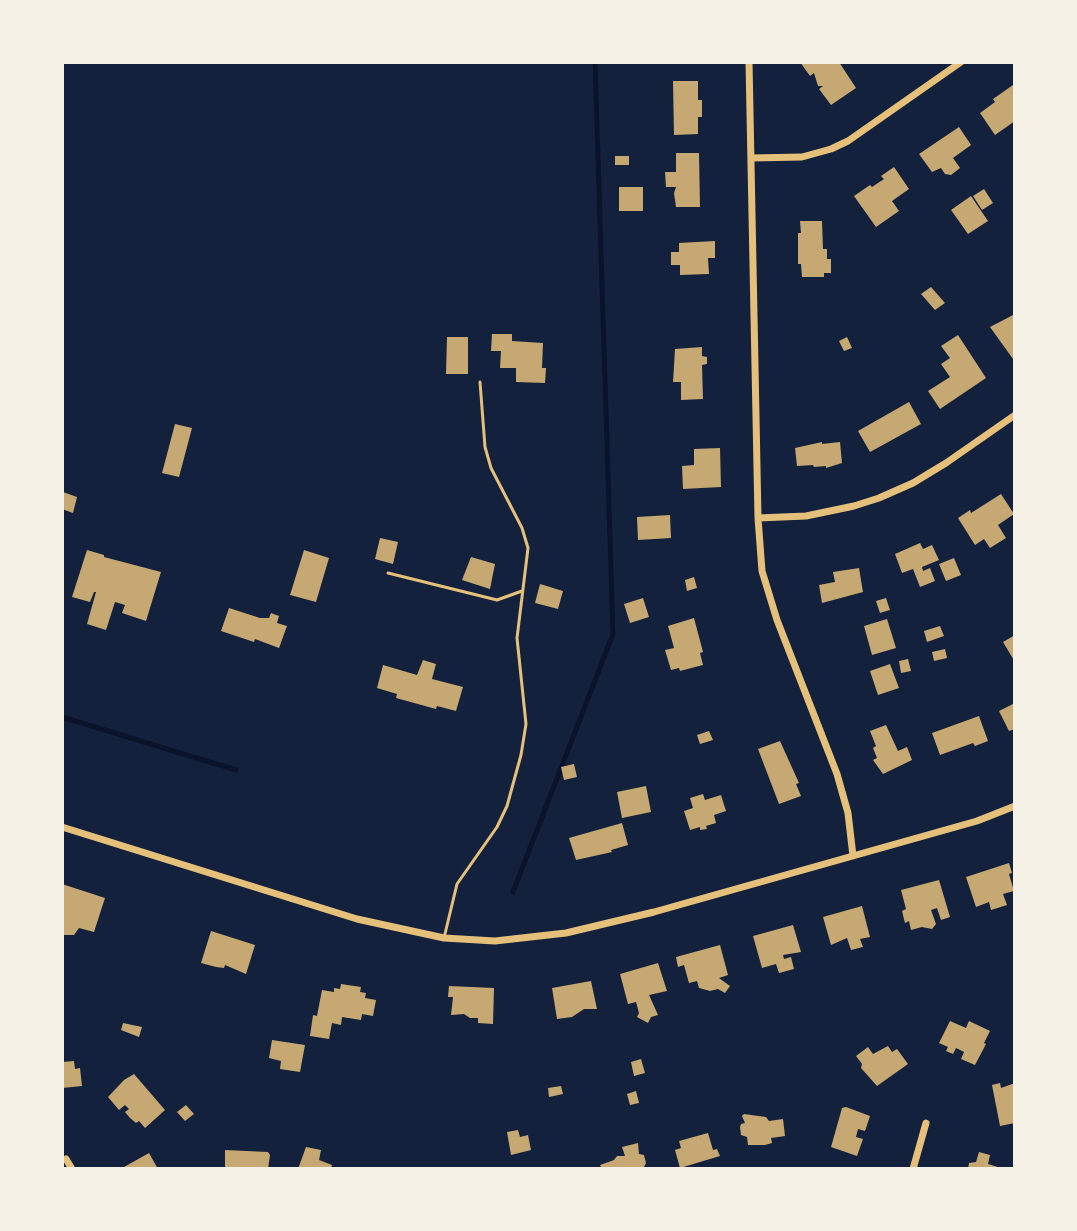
<!DOCTYPE html>
<style>
body{margin:0}
#map{position:relative;width:1077px;height:1231px;overflow:hidden;background:#14213d;font-family:"Open Sans",sans-serif}
canvas{display:block}
.frame{position:absolute;inset:0;border:64px solid #f6f1e7;pointer-events:none}
</style>
<div id="map">
<canvas width="1077" height="1231"></canvas>
<div class="frame"></div>
</div>
<script>
const g = document.querySelector('canvas').getContext('2d');
g.lineJoin = 'round';
const shape = rows => new Path2D(rows.map(r => 'M' + r).join(''));
function strokePath(path, color, width, dash) { g.strokeStyle = color; g.lineWidth = width; g.lineCap = dash ? 'butt' : 'round'; g.setLineDash(dash || []); g.stroke(path); }
function fill(path, color) { g.fillStyle = color; g.fill(path, 'evenodd'); }
const stream = shape([
 [62,717,236,770],
 [513,892,613,634,595,62]
]);
const building = shape([
 [800,62,839,62,856,88,831,105,819,89,823,86,818,86,814,73,810,76],
 [673,81,698,81,698,100,702,100,702,117,698,117,698,134,674,135],
 [1013,85,1015,121,995,135,980,113,995,102,993,99],
 [959,127,971,145,953,158,960,168,951,175,945,174,941,168,932,172,919,154],
 [676,153,699,153,700,207,676,207,674,193,676,187,666,187,665,172,676,172],
 [615,156,629,156,629,165,615,165],
 [894,167,909,189,892,201,899,211,876,227,854,196,870,185,872,187,884,179,881,176],
 [619,187,643,187,643,211,619,211],
 [984,189,993,203,982,210,973,196],
 [971,196,988,221,968,234,951,210],
 [800,221,822,221,823,249,827,249,827,259,831,259,831,273,824,273,824,277,802,277,801,264,798,264,798,233,801,233],
 [715,241,715,258,708,258,709,274,680,275,680,265,671,265,671,252,679,252,679,243],
 [931,287,945,303,935,310,921,294],
 [1015,314,1015,357,1013,359,990,327],
 [492,334,512,334,512,341,543,343,542,368,546,368,545,383,516,382,516,368,500,368,501,351,491,351],
 [958,335,986,378,940,409,928,391,950,377,941,364,950,358,941,346],
 [447,337,468,337,468,374,446,374],
 [847,337,852,348,844,351,839,341],
 [702,347,702,356,707,357,707,364,702,365,703,399,681,400,681,382,673,382,675,349],
 [909,402,921,424,870,452,858,431],
 [175,424,192,428,179,477,162,473],
 [822,442,822,444,840,442,842,463,826,468,826,466,814,467,813,465,797,466,795,448],
 [720,448,721,487,683,489,682,466,694,465,694,449],
 [63,492,77,497,73,513,62,509],
 [1001,494,1014,514,998,525,1006,538,990,548,984,539,975,545,958,518,970,510,971,513],
 [670,515,671,538,638,540,637,517],
 [380,538,398,542,393,564,375,559],
 [920,543,923,549,932,545,939,560,922,567,923,571,930,568,935,581,920,587,913,569,902,573,895,554],
 [87,550,104,555,104,557,161,572,146,621,122,613,125,605,115,602,106,630,87,624,96,592,94,592,90,602,72,597],
 [304,550,329,558,316,602,290,595],
 [471,557,495,564,490,589,462,580],
 [954,558,961,575,946,581,939,564],
 [859,568,863,592,822,603,819,585,835,582,833,572],
 [694,577,697,588,687,591,685,580],
 [540,584,563,591,558,609,535,603],
 [643,598,649,617,630,623,624,604],
 [886,598,890,610,880,613,876,601],
 [229,608,260,618,269,618,271,613,279,616,277,623,287,626,279,648,255,639,254,642,221,631],
 [694,618,703,652,700,653,703,665,680,671,679,668,671,670,665,650,674,648,668,626],
 [887,619,896,648,872,655,864,626],
 [940,626,944,636,927,642,924,631],
 [1015,635,1015,662,1003,642],
 [945,649,947,658,934,661,932,652],
 [908,659,911,671,901,673,899,661],
 [423,660,436,664,432,679,463,687,456,711,437,706,436,709,396,698,397,694,377,688,383,665,417,675],
 [890,664,899,688,878,695,870,671],
 [1015,703,1015,729,1009,731,999,711],
 [979,716,988,741,975,746,973,743,940,755,932,733],
 [886,725,898,751,907,747,912,760,883,774,873,760,877,758,873,748,876,746,870,731],
 [709,731,713,740,700,744,697,735],
 [780,741,799,783,796,784,801,796,779,804,758,749],
 [574,764,577,777,564,780,561,767],
 [646,786,651,812,622,818,617,792],
 [703,794,705,800,721,795,726,811,714,815,716,823,706,826,707,829,700,830,700,827,690,830,684,811,693,808,690,798],
 [622,823,628,845,611,850,612,852,576,860,569,838],
 [1009,863,1012,873,1009,874,1014,891,1003,894,1007,905,991,910,989,902,976,907,966,877],
 [939,880,950,917,941,920,937,908,931,910,936,924,932,929,922,927,911,930,909,921,905,923,902,911,906,909,901,890],
 [62,884,105,898,94,932,79,928,74,935,62,935],
 [862,906,870,937,860,939,863,947,851,950,847,938,831,945,823,917],
 [793,925,801,952,783,955,784,959,791,957,794,969,779,973,776,964,762,968,753,936],
 [211,931,255,945,246,974,225,965,224,968,216,967,201,963],
 [720,945,728,975,719,978,730,986,725,993,718,989,710,991,699,988,697,981,689,983,684,965,678,967,676,957],
 [658,963,667,991,649,995,658,1015,651,1017,648,1023,637,1017,639,1013,636,1002,628,1004,620,974],
 [591,981,597,1009,584,1009,572,1017,557,1019,552,988],
 [341,984,361,987,360,992,366,993,365,998,376,1000,373,1016,362,1014,361,1020,342,1017,341,1025,332,1023,329,1039,310,1036,313,1015,317,1016,322,990,334,992,334,988,340,989],
 [449,986,494,988,493,1024,478,1023,478,1018,470,1018,464,1014,451,1015,453,997,448,997],
 [950,1021,966,1028,969,1021,990,1031,984,1043,986,1044,975,1065,961,1059,964,1052,956,1048,953,1054,946,1051,948,1047,939,1043],
 [123,1023,142,1027,139,1037,121,1030],
 [272,1040,305,1045,300,1072,280,1069,281,1061,269,1058],
 [888,1046,892,1052,897,1049,908,1064,877,1086,861,1068,862,1064,856,1056,868,1047,873,1054],
 [641,1059,645,1073,634,1076,631,1062],
 [74,1061,75,1069,80,1068,82,1086,62,1088,62,1062],
 [134,1074,165,1110,145,1128,139,1121,136,1123,130,1118,125,1112,129,1109,125,1105,119,1110,108,1097,124,1080],
 [1000,1083,1001,1088,1015,1083,1015,1123,1000,1126,992,1085],
 [561,1086,563,1094,549,1097,548,1088],
 [636,1091,639,1103,630,1105,627,1094],
 [186,1105,194,1114,185,1121,177,1112],
 [846,1107,870,1116,865,1131,858,1129,856,1137,863,1139,857,1156,831,1147,842,1108],
 [744,1114,766,1117,769,1121,783,1119,785,1136,771,1138,772,1143,765,1145,748,1145,747,1137,741,1135,740,1127,741,1124,745,1123,742,1116],
 [518,1130,520,1137,528,1135,531,1150,511,1155,507,1132],
 [708,1133,713,1150,717,1149,720,1156,680,1168,675,1150,681,1148,679,1141],
 [638,1143,639,1154,644,1155,646,1163,643,1169,602,1169,600,1165,614,1160,617,1156,625,1156,622,1147],
 [306,1147,321,1150,319,1160,332,1165,331,1169,298,1169],
 [225,1150,268,1152,270,1155,268,1169,225,1169],
 [979,1152,990,1155,988,1164,1004,1169,968,1169,969,1163,976,1162],
 [149,1153,158,1169,125,1169,124,1167]
]);
const service = shape([
 [388,573,497,600,522,591],
 [444,938,457,884,497,827,507,806,521,755,526,724,517,638,528,548,522,528,491,468,485,447,480,382]
]);
const minor = shape([
 [749,62,758,518,762,571,777,620,837,774,848,813,853,856],
 [751,158,802,157,831,149,848,141,961,62],
 [758,518,806,516,854,506,879,498,913,483,946,463,1015,415],
 [62,827,357,919,444,938,495,941,566,933,654,912,977,821,1015,806],
 [66,1159,72,1169],
 [913,1169,926,1123]
]);
strokePath(stream, '#0b132b', 5);
fill(building, '#c6a872');
strokePath(service, '#e5c07b', 3);
strokePath(minor, '#e5c07b', 7);
</script>
